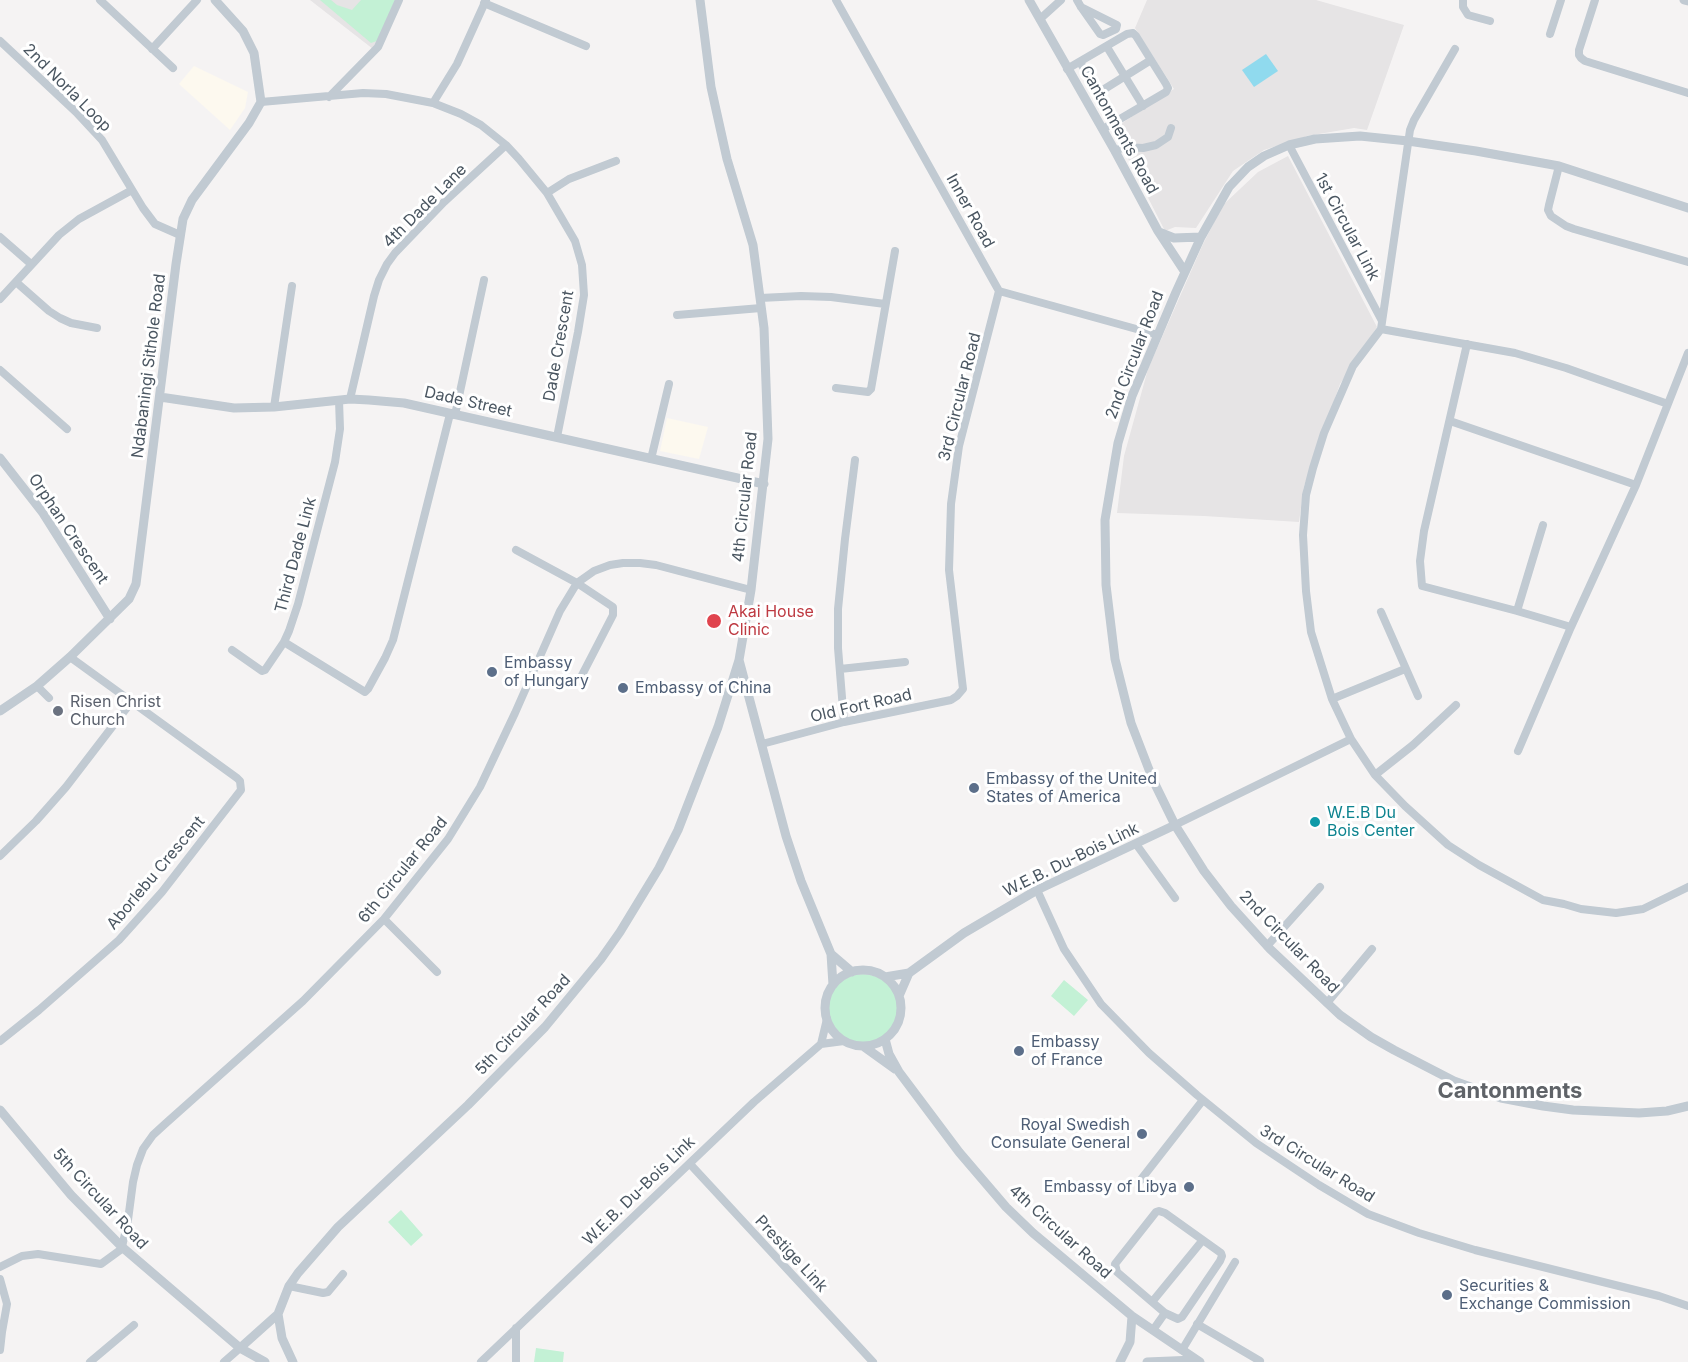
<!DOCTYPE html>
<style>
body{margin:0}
canvas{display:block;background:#f5f3f3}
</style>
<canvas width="1688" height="1362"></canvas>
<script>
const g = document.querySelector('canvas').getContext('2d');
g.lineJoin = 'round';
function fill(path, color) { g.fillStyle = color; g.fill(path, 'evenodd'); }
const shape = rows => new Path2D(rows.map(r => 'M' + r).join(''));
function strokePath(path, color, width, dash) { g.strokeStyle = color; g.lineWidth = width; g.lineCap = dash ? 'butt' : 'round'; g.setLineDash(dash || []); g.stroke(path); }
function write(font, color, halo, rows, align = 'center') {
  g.font = font + ' Inter,sans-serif'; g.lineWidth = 6; g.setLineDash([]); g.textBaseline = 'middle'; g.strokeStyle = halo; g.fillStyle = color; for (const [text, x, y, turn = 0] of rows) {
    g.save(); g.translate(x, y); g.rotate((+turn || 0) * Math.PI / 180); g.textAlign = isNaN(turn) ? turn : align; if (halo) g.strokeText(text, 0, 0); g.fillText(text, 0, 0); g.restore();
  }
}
const commercial = shape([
 [194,66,248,92,245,108,230,130,179,84],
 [667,418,708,427,699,459,660,451]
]);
const education = shape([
 [310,0,397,0,381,39,373,49],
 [1147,0,1316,0,1404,25,1367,130,1354,128,1307,136,1264,150,1233,171,1196,228,1175,227,1165,231,1113,129,1174,89,1135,28],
 [1288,156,1377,327,1340,384,1304,486,1299,522,1204,516,1117,513,1124,456,1148,369,1203,244,1223,205,1258,172]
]);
const green = shape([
 [320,0,331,0,337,5,352,10,361,0,395,0,377,41,371,43],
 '828 1009a35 35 0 1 1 70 0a35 35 0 1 1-70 0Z',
 [1064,980,1088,1000,1074,1016,1051,996],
 [401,1210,423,1235,411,1246,388,1222],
 [536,1348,564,1352,563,1362,534,1362]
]);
const water = shape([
 [1266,54,1278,71,1254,87,1242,70]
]);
const minor = shape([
 [100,0,173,68],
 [836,0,999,291,1158,335],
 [1077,0,1081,7,1100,34,1103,35,1116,29,1117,25,1081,7],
 [1463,0,1463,7,1468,15,1490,21],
 [1595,0,1579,50,1579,55,1581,58,1585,61,1688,93],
 [484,3,586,46],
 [1040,19,1061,0],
 [1550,34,1561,0],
 [0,41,76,112,102,140,143,208,155,224,180,235],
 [1107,47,1143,106],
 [152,49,197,0],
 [1455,49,1414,120,1410,130,1381,329,1353,366,1324,433,1313,468,1306,495,1303,535,1306,591,1311,632,1332,699,1351,739,1375,775,1405,806,1448,845,1479,865,1543,900,1564,904,1581,909,1616,913,1643,909,1688,887],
 [1080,62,1115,122],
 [1067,69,1127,34,1133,33,1136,36,1166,84,1168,88,1166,92,1103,129],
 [1098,93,1151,60],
 [329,97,378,47,399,0],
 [261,102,363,93,386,94,433,103,461,114,481,125,506,145,519,159,547,193,575,241,582,265,584,295,578,332,557,437],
 [433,103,457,64,486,0],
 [1289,145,1382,321],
 [1115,151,1124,147,1143,148,1156,145,1168,137,1171,128],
 [1559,166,1549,205,1548,210,1551,216,1566,226,1574,229,1688,262],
 [547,193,569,179,616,161],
 [0,237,31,264],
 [16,282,49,311,60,318,71,323,97,328],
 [760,298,801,296,831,297,885,304],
 [0,299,59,235,79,219,132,190],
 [677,315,761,308],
 [1381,329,1515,353,1566,368,1668,404],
 [1467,344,1424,531,1420,561,1422,586,1517,611,1571,627],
 [0,370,67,429],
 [836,388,868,392,871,389,895,251],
 [350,399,374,296,379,280,387,264,395,253,444,202,506,145],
 [274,407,292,286],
 [455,415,484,280],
 [1450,421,1636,485],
 [651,459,669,384],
 [516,550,577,583,613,607,613,615,582,675],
 [1517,611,1543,525],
 [1381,612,1418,696],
 [284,642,365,692,368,689,385,658,393,640,450,414],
 [232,650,262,671,265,670,284,642,289,631,298,604,335,462,340,429,339,400],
 [840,669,905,662],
 [37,686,49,698],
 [1332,699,1405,669],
 [844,722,838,648,838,609,845,539,855,460],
 [762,744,844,722,951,700,957,696,963,689,949,570,951,504,959,446,999,291],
 [1518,751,1571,627,1636,485,1688,353],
 [1375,775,1413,745,1456,705],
 [1175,825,1351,739],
 [1136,844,1175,898],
 [0,856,36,821,66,787,132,701],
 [1037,890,1064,949,1101,1004,1149,1053,1197,1095,1256,1143,1319,1185,1368,1214,1419,1233,1475,1250,1659,1296,1688,1306],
 [384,919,437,972],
 [1267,946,1320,887],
 [1327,1003,1372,949],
 [0,1041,39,1010,119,940,162,892,241,790,240,781,237,778,70,657],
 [821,1044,827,1019],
 [690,1164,873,1362],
 [1139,1182,1203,1100],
 [122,1247,128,1220,133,1182,137,1165,143,1149,153,1135,165,1124,303,1001,384,919,448,839,480,787,515,713,560,611,577,583,594,571,610,565,623,563,640,563,656,565,751,590],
 [0,1267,22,1256,38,1254,101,1264,123,1248],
 [0,1279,7,1304,2,1332,0,1350],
 [289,1286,323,1293,328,1292,343,1274],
 [1152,1302,1202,1241],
 [1197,1324,1260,1361],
 [1153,1330,1165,1313,1117,1272,1115,1264,1156,1212,1159,1211,1165,1213,1221,1253,1222,1256,1220,1261,1182,1317,1178,1319,1165,1313],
 [1182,1350,1235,1262],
 [90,1362,134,1325],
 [224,1362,240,1348],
 [481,1362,754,1102,821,1044,844,1041],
 [516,1362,516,1328]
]);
const tertiary = shape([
 [700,0,711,87,727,159,753,245,764,328,768,439,751,590,739,660,786,836,801,881,831,954,833,985],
 [1029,0,1115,151,1158,231,1185,272],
 [1684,0,1688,1],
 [1688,208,1559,166,1476,151,1408,141,1360,136,1315,139,1289,145,1264,156,1248,167,1229,187,1201,237,1176,292,1132,396,1118,443,1105,520,1106,585,1115,659,1131,723,1153,780,1175,825,1204,871,1231,906,1270,949,1340,1015,1371,1037,1394,1050,1454,1081,1501,1098,1543,1106,1573,1110,1639,1113,1667,1111,1688,1106],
 [1159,232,1174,238,1201,237],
 [160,397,234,408,274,407,350,399,369,400,404,403,764,484],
 [0,458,43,513,110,619],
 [0,711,37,686,70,657,129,599,136,584,176,264,183,219,192,200,249,123,261,102,254,53,243,31,215,0],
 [831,954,852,972],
 '825 1008a38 38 0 1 1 76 0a38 38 0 1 1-76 0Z',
 [885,977,909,973,964,933,1037,890,1175,825],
 [899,996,909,973],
 [885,1039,889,1054,899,1072,959,1152,1006,1207,1033,1233,1132,1316,1200,1362],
 [863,1046,895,1069],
 [0,1110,71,1195,122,1247,240,1348,265,1362],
 [278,1314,282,1338,293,1362],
 [240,1348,278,1314,289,1286,298,1273,338,1227,468,1105,545,1027,601,959,620,932,659,868,678,830,718,727,739,660],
 [1120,1362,1130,1342,1132,1316],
 [1147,1362,1195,1360]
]);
const markers = [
 [714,621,8,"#e0444e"],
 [492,672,6,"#5c6f8a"],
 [623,688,6,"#5c6f8a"],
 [58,711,6,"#6b7280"],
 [974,788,6,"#5c6f8a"],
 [1315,822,6,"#0f9aa8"],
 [1019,1051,6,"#5c6f8a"],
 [1142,1134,6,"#5c6f8a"],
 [1189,1187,6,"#5c6f8a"],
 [1447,1295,6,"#5c6f8a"]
];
const streetNames = [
 ["2nd Norla Loop",67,88,45],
 ["Cantonments Road",1119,130,61],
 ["4th Dade Lane",425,206,-45],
 ["Inner Road",970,211,61],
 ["1st Circular Link",1347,227,62],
 ["Dade Crescent",559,346,-80],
 ["2nd Circular Road",1135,355,-69],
 ["Ndabaningi Sithole Road",149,366,-83],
 ["3rd Circular Road",960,397,-76],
 ["Dade Street",468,402,13],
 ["4th Circular Road",745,497,-84],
 ["Orphan Crescent",68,529,56],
 ["Third Dade Link",296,555,-75],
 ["Old Fort Road",861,706,-13],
 ["W.E.B. Du-Bois Link",1071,860,-26],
 ["6th Circular Road",403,870,-51],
 ["Aborlebu Crescent",156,873,-50],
 ["2nd Circular Road",1289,942,46],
 ["5th Circular Road",523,1025,-47],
 ["3rd Circular Road",1317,1164,32],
 ["W.E.B. Du-Bois Link",639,1191,-44],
 ["5th Circular Road",100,1199,47],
 ["4th Circular Road",1060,1232,42],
 ["Prestige Link",791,1254,47]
];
const healthNames = [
 ["Akai House",728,612],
 ["Clinic",728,630]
];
const serviceNames = [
 ["Embassy",504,663],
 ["of Hungary",504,681],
 ["Embassy of China",635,688],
 ["Embassy of the United",986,779],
 ["States of America",986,797],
 ["Embassy",1031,1042],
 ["of France",1031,1060],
 ["Royal Swedish",1130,1125,"right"],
 ["Consulate General",1130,1143,"right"],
 ["Embassy of Libya",1177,1187,"right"],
 ["Securities &",1459,1286],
 ["Exchange Commission",1459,1304]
];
const worshipNames = [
 ["Risen Christ",70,702],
 ["Church",70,720]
];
const cultureNames = [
 ["W.E.B Du",1327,813],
 ["Bois Center",1327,831]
];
const districtNames = [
 ["Cantonments",1510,1091]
];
fill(commercial, '#fdf9ef');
fill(education, '#e6e4e5');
fill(green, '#c3f1d5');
fill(water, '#90daee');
strokePath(minor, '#c1cad2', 8);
strokePath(tertiary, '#c1cad2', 9);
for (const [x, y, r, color] of markers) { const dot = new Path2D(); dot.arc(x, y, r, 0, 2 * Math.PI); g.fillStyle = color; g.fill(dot); strokePath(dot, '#fff', 2); }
write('16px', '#4a5661', '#fff', streetNames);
write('16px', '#be3a42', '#fff', healthNames, 'left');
write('16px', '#4e5e75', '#fff', serviceNames, 'left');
write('16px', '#5b616d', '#fff', worshipNames, 'left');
write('16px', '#0d838f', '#fff', cultureNames, 'left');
write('bold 22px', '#5f6368', '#fff', districtNames);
</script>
